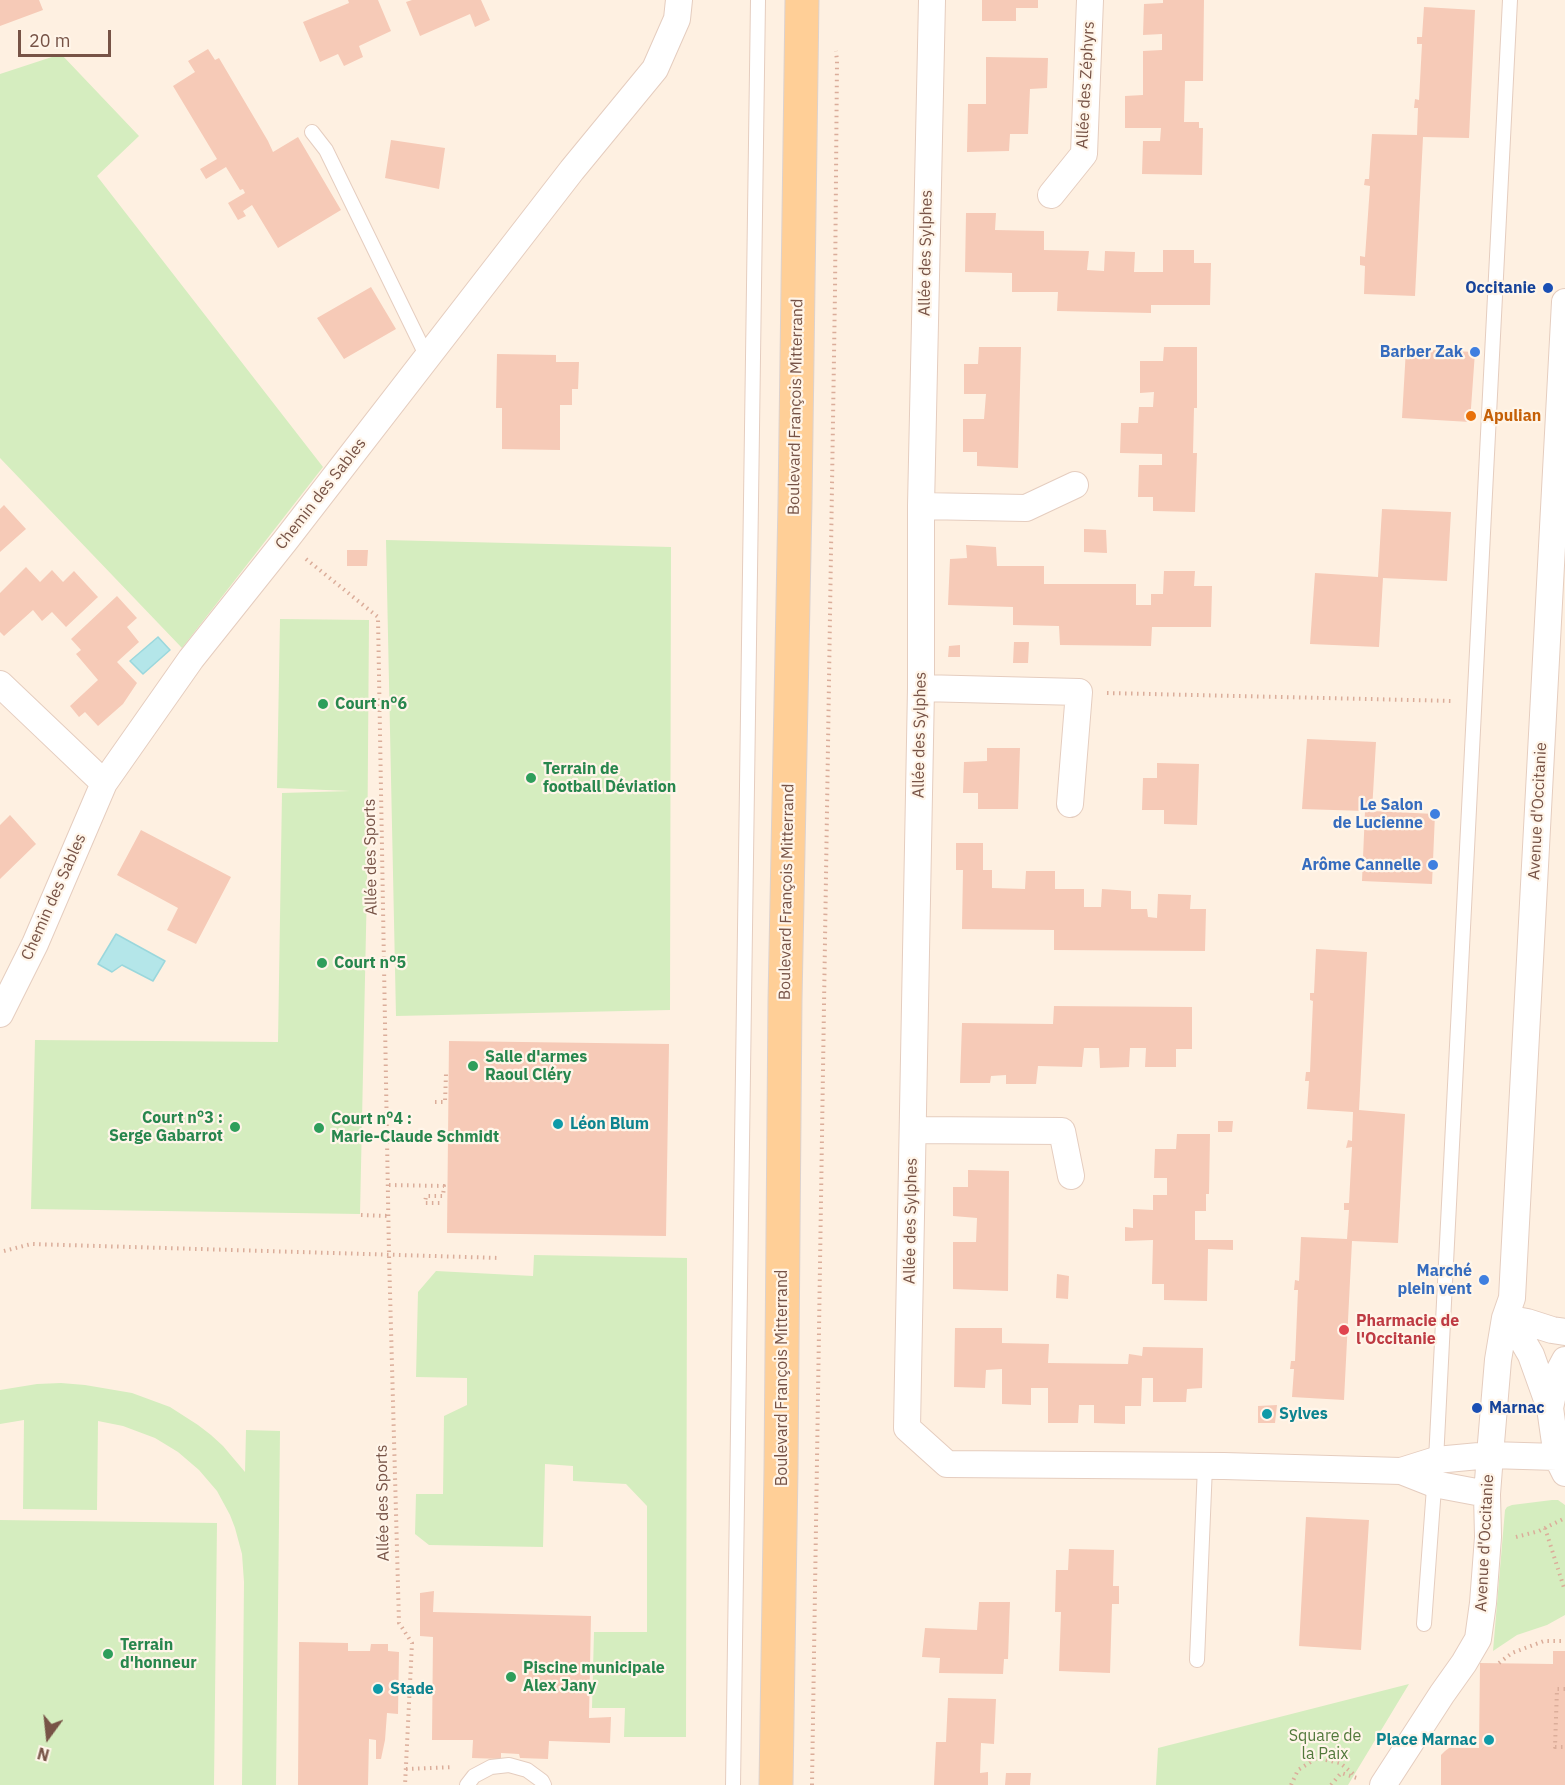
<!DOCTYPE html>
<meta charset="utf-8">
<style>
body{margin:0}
#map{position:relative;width:1565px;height:1785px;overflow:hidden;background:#fef0e1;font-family:"IBM Plex Sans",sans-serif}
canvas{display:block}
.north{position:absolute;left:18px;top:1707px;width:60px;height:60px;-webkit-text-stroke:4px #fff5e9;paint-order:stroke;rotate:195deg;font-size:16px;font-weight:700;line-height:24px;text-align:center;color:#775346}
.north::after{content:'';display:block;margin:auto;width:21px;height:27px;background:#775346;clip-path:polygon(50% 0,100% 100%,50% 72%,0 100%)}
.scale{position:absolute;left:18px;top:30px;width:93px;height:27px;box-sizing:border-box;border:3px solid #775346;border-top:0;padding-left:8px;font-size:18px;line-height:21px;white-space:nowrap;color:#775346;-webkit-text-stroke:4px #fff5e9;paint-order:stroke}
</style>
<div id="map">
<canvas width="1565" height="1785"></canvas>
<div class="north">N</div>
<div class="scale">20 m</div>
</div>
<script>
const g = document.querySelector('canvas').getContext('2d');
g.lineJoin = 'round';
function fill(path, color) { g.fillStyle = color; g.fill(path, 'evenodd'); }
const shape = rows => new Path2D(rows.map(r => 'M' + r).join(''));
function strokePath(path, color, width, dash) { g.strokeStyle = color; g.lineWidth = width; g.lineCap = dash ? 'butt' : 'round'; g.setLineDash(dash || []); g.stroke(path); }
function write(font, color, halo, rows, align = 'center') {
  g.font = font + ' "IBM Plex Sans",sans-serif'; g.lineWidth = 4.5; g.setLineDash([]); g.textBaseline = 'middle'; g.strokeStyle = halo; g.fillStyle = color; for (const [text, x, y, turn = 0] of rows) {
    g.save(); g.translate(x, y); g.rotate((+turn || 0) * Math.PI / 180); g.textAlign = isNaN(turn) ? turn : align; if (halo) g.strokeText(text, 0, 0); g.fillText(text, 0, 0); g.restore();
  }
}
const green = shape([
 [61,54,139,136,97,176,323,467,182,648,0,458,0,74],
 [386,540,671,547,670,1010,396,1016],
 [280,619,369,620,367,884,360,1214,31,1209,35,1040,278,1042,282,793,350,791,277,788],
 [534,1255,687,1258,686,1737,624,1737,625,1708,592,1708,594,1632,647,1632,647,1506,626,1484,573,1481,573,1466,545,1464,543,1547,429,1545,415,1534,416,1494,443,1494,444,1416,467,1405,467,1378,416,1377,418,1292,436,1271,533,1276],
 [61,1383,85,1385,132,1393,170,1407,198,1425,211,1435,223,1446,245,1472,246,1430,280,1431,276,1785,242,1785,244,1582,242,1554,235,1528,230,1515,217,1491,199,1470,178,1452,155,1438,123,1426,98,1421,97,1510,23,1509,24,1420,0,1424,0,1390,37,1384],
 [1552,1500,1558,1500,1565,1505,1565,1615,1547,1625,1517,1635,1493,1651,1505,1510,1507,1507,1512,1505],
 [0,1520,217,1523,214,1785,0,1785],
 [1409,1684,1348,1785,1156,1785,1158,1748]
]);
const water = shape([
 [158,637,170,650,143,674,130,661,158,637],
 [116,934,165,961,153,981,122,965,112,972,98,964,116,934]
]);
const building = shape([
 [0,0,39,0,43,10,0,26],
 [348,0,378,0,391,31,359,46,363,57,344,66,338,54,320,62,303,22,349,3],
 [412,0,481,0,490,20,475,27,470,14,420,36,406,2],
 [982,0,1038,0,1038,8,1016,8,1016,21,982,21],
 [1163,0,1204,0,1203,81,1185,81,1184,122,1199,122,1199,128,1203,128,1202,175,1142,174,1143,141,1160,141,1161,128,1125,128,1125,96,1143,95,1143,51,1162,50,1162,34,1143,35,1144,4,1163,3],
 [1424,7,1475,10,1469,138,1423,137,1415,296,1364,294,1365,266,1360,265,1360,256,1365,257,1370,186,1364,185,1365,179,1369,179,1372,134,1417,135,1418,108,1414,108,1415,99,1419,100,1422,44,1417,44,1417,37,1422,37],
 [208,49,215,60,219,58,268,141,273,152,298,137,341,210,278,248,252,205,243,211,246,216,238,220,228,203,245,193,243,189,240,190,226,167,206,179,200,169,217,159,173,86,195,72,188,61],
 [986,57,1048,58,1047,88,1030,89,1028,134,1010,134,1009,151,967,152,968,104,986,104],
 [391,140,445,148,439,189,385,178],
 [966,213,996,213,995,230,1044,231,1044,250,1089,251,1087,270,1104,271,1105,251,1135,252,1134,272,1163,272,1163,250,1194,250,1194,263,1211,263,1210,305,1151,305,1151,313,1057,311,1058,292,1012,292,1012,273,965,272],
 [371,287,396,329,344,359,317,318],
 [979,347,1021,347,1018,468,977,466,977,452,963,452,963,419,984,419,986,394,964,394,964,364,978,364],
 [1164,347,1197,347,1197,408,1194,408,1193,453,1197,453,1195,512,1153,511,1153,497,1138,497,1139,465,1162,465,1162,454,1120,453,1121,423,1138,423,1139,407,1153,407,1154,392,1140,393,1140,361,1163,361],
 [1406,349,1475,352,1470,422,1402,418],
 [497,354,556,355,556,362,579,362,578,389,572,389,572,405,560,405,560,450,502,449,502,408,496,408],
 [4,505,26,529,0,552,0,509],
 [1382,509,1451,512,1447,581,1383,578,1379,647,1310,644,1315,573,1378,577],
 [1084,529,1106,530,1107,553,1084,552],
 [966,545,996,547,997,566,1044,566,1044,584,1136,584,1136,605,1151,605,1151,594,1163,594,1164,571,1195,571,1194,586,1212,586,1211,627,1152,627,1151,646,1060,645,1059,626,1013,625,1013,607,948,605,950,559,967,558],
 [347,550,368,550,367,566,347,566],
 [26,567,40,582,52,570,63,582,74,571,98,597,66,627,52,612,42,621,33,610,4,636,0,632,0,593],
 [117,596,137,618,127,627,139,642,117,662,137,683,123,704,98,726,85,712,79,717,70,706,98,680,76,654,81,650,71,639],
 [1014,642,1029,642,1028,663,1013,663],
 [960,645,960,657,948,657,949,646],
 [1307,739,1376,742,1372,811,1435,814,1432,884,1362,881,1365,811,1302,809],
 [987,748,1020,748,1018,809,978,809,978,793,963,793,964,762,987,761],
 [1157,763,1199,764,1197,825,1164,824,1164,810,1142,810,1143,778,1157,778],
 [10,815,36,844,0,879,0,825],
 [141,830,231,877,196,944,167,930,178,908,117,875],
 [956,843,983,843,983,870,992,870,992,888,1025,889,1026,871,1055,871,1055,889,1084,889,1084,907,1101,907,1102,889,1131,891,1131,909,1147,909,1148,917,1157,918,1158,894,1191,895,1190,909,1206,909,1205,951,1054,950,1054,930,962,929,963,870,956,870],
 [1316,949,1367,952,1359,1110,1405,1114,1398,1243,1352,1241,1344,1400,1292,1397,1294,1369,1290,1369,1291,1361,1295,1361,1298,1290,1294,1290,1295,1280,1299,1281,1301,1237,1347,1239,1349,1210,1344,1210,1344,1203,1349,1203,1352,1147,1346,1148,1348,1140,1352,1141,1353,1112,1307,1109,1309,1081,1305,1081,1306,1072,1310,1072,1313,1001,1310,1000,1310,993,1314,993],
 [1054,1006,1192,1007,1192,1049,1176,1049,1176,1067,1145,1067,1146,1048,1130,1048,1129,1067,1100,1068,1099,1048,1084,1048,1082,1067,1038,1066,1036,1084,1006,1084,1006,1075,991,1076,990,1083,960,1083,962,1023,1053,1024],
 [449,1041,669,1044,666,1236,447,1233],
 [1218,1121,1233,1121,1232,1132,1218,1132],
 [1177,1134,1210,1134,1209,1194,1206,1194,1206,1211,1195,1211,1195,1240,1233,1240,1233,1250,1208,1249,1207,1301,1164,1300,1164,1284,1152,1284,1153,1240,1125,1241,1125,1227,1133,1228,1133,1209,1153,1210,1153,1195,1167,1195,1167,1178,1154,1178,1155,1149,1176,1149],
 [968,1170,1009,1171,1008,1291,953,1289,953,1242,976,1242,977,1218,953,1216,953,1187,968,1187],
 [1057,1274,1069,1276,1068,1299,1056,1298],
 [955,1328,1002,1328,1002,1343,1049,1344,1048,1363,1128,1364,1129,1354,1142,1356,1143,1347,1203,1348,1202,1388,1187,1389,1186,1402,1153,1402,1153,1378,1142,1378,1141,1406,1125,1406,1125,1424,1094,1423,1094,1405,1079,1405,1078,1423,1048,1423,1048,1388,1031,1388,1031,1405,1002,1404,1002,1369,986,1370,985,1388,954,1387],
 [1277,1405,1275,1423,1258,1423,1258,1406],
 [1306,1517,1369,1520,1361,1650,1299,1646],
 [1069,1549,1114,1550,1113,1586,1119,1586,1119,1604,1112,1604,1110,1673,1059,1671,1061,1612,1055,1612,1056,1570,1068,1570],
 [434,1591,433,1612,591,1616,589,1718,611,1717,610,1743,549,1741,548,1759,520,1758,519,1754,501,1753,501,1759,472,1758,473,1740,432,1740,433,1637,420,1636,420,1593],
 [979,1602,1010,1602,1008,1659,1004,1659,1003,1674,939,1673,940,1658,922,1657,925,1628,977,1630],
 [299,1642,348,1643,348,1651,370,1651,371,1644,388,1644,388,1651,399,1652,398,1714,387,1713,385,1740,381,1759,376,1759,376,1740,369,1739,368,1785,298,1785],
 [1553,1651,1565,1651,1565,1785,1441,1785,1441,1755,1445,1751,1449,1748,1479,1748,1480,1663,1553,1664],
 [948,1698,996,1699,994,1744,981,1743,980,1773,988,1772,988,1785,934,1785,936,1742,946,1742],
 [1006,1773,1031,1773,1030,1785,1005,1785]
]);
const path = shape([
 [306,559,378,617,389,1255,399,1623,412,1643,405,1785],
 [1107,693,1454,701],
 [435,1102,445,1102,446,1074,449,1074],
 [389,1185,444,1186,443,1196,426,1196,425,1203,443,1203],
 [361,1215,389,1216],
 [4,1251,31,1244,500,1258],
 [1545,1528,1565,1591],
 [1516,1537,1539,1531,1565,1518],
 [1499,1663,1512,1653,1544,1641,1565,1641],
 [1565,1689,1557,1689,1555,1747,1565,1747],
 [406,1769,453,1767],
 [812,1785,835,291,837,61,836,51],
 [1291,1785,1298,1770,1317,1758,1340,1763,1356,1776],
 [1331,1785,1341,1773,1357,1778]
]);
const lane = shape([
 [312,132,326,150,427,357],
 [1424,1624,1436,1460,1510,0],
 [1197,1660,1205,1466],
 [467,1785,474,1776,491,1767,509,1765,527,1770,542,1781,544,1785],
 [733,1785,758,0]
]);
const street = shape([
 [932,0,921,506,921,688,907,1428,947,1464,1224,1466,1401,1471,1434,1484,1487,1494],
 [1051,195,1084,154,1090,0],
 [921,506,1026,508,1075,485],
 [0,684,104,783],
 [921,688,1079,692,1070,804],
 [0,1014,35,944,104,783,191,659,285,541,572,170,655,69,677,19,679,0],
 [913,1130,1062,1131,1071,1176],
 [1505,1318,1520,1336,1531,1355,1550,1408,1557,1457,1565,1473],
 [1505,1318,1527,1322,1552,1330,1565,1332],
 [1550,1408,1557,1375,1565,1360],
 [1401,1471,1436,1460,1490,1455,1557,1457],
 [1383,1785,1442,1694,1464,1663,1478,1639,1483,1603,1488,1537,1487,1494,1490,1455,1498,1360,1505,1318,1512,1298,1565,302]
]);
const primary = shape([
 [776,1785,781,1469,785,1000,795,502,802,0]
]);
const markers = [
 [1548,288,6,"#1a4fb4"],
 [1475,352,6,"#3f7fe0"],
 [1471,416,6,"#e8710a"],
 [323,704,6,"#2e9e5b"],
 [531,778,6,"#2e9e5b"],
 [1435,814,6,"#3f7fe0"],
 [1433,865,6,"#3f7fe0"],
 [322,963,6,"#2e9e5b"],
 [473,1066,6,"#2e9e5b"],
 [558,1124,6,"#0f9aa8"],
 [235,1127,6,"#2e9e5b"],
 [319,1128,6,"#2e9e5b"],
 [1484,1280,6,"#3f7fe0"],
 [1344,1330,6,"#e0444e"],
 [1477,1408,6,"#1a4fb4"],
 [1267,1414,6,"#0f9aa8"],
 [108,1654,6,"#2e9e5b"],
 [511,1677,6,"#2e9e5b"],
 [378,1689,6,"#0f9aa8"],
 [1489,1740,6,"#0f9aa8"]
];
const streetNames = [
 ["Allée des Zéphyrs",1086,85,-87],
 ["Allée des Sylphes",926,253,-89],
 ["Boulevard François Mitterrand",796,407,-89],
 ["Chemin des Sables",321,494,-52],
 ["Allée des Sylphes",920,735,-89],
 ["Avenue d'Occitanie",1538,811,-87],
 ["Allée des Sports",371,857,-91],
 ["Boulevard François Mitterrand",787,892,-89],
 ["Chemin des Sables",54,897,-66],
 ["Allée des Sylphes",911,1221,-89],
 ["Boulevard François Mitterrand",782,1378,-90],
 ["Allée des Sports",383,1503,-91],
 ["Avenue d'Occitanie",1485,1543,-87]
];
const transitNames = [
 ["Occitanie",1536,288],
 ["Marnac",1489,1408,"left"]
];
const shopNames = [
 ["Barber Zak",1463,352],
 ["Le Salon",1423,805],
 ["de Lucienne",1423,823],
 ["Arôme Cannelle",1421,865],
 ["Marché",1472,1271],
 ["plein vent",1472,1289]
];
const foodNames = [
 ["Apulian",1483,416]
];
const leisureNames = [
 ["Court n°6",335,704],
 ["Terrain de",543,769],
 ["football Déviation",543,787],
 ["Court n°5",334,963],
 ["Salle d'armes",485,1057],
 ["Raoul Cléry",485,1075],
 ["Court n°3 :",223,1118,"right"],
 ["Serge Gabarrot",223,1136,"right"],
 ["Court n°4 :",331,1119],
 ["Marie-Claude Schmidt",331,1137],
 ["Terrain",120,1645],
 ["d'honneur",120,1663],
 ["Piscine municipale",523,1668],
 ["Alex Jany",523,1686]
];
const cultureNames = [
 ["Léon Blum",570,1124],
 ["Sylves",1279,1414],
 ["Stade",390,1689],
 ["Place Marnac",1477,1740,"right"]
];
const healthNames = [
 ["Pharmacie de",1356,1321],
 ["l'Occitanie",1356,1339]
];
const parkNames = [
 ["Square de",1325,1736],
 ["la Paix",1325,1754]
];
fill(green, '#d5edbf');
fill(water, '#b4e6e9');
strokePath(water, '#9ad7dc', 1.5);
fill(building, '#f6cab7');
strokePath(lane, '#e5cdbf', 16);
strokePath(street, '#e5cdbf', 28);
strokePath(primary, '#dcd2cf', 35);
strokePath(path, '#dbad9a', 4, [1.5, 4.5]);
strokePath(lane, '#fff', 14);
strokePath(street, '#fff', 26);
strokePath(primary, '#ffcf97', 33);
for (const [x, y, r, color] of markers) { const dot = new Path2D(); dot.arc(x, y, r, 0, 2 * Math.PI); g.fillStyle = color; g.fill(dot); strokePath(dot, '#fff5e9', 2); }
write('16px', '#775346', '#fff5e9', streetNames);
write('bold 16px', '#164399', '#fff5e9', transitNames, 'right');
write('bold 16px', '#366cbe', '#fff5e9', shopNames, 'right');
write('bold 16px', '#c56008', '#fff5e9', foodNames, 'left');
write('bold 16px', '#27864d', '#fff5e9', leisureNames, 'left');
write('bold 16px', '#0d838f', '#fff5e9', cultureNames, 'left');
write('bold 16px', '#be3a42', '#fff5e9', healthNames, 'left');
write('16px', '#52793b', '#fff5e9', parkNames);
</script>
